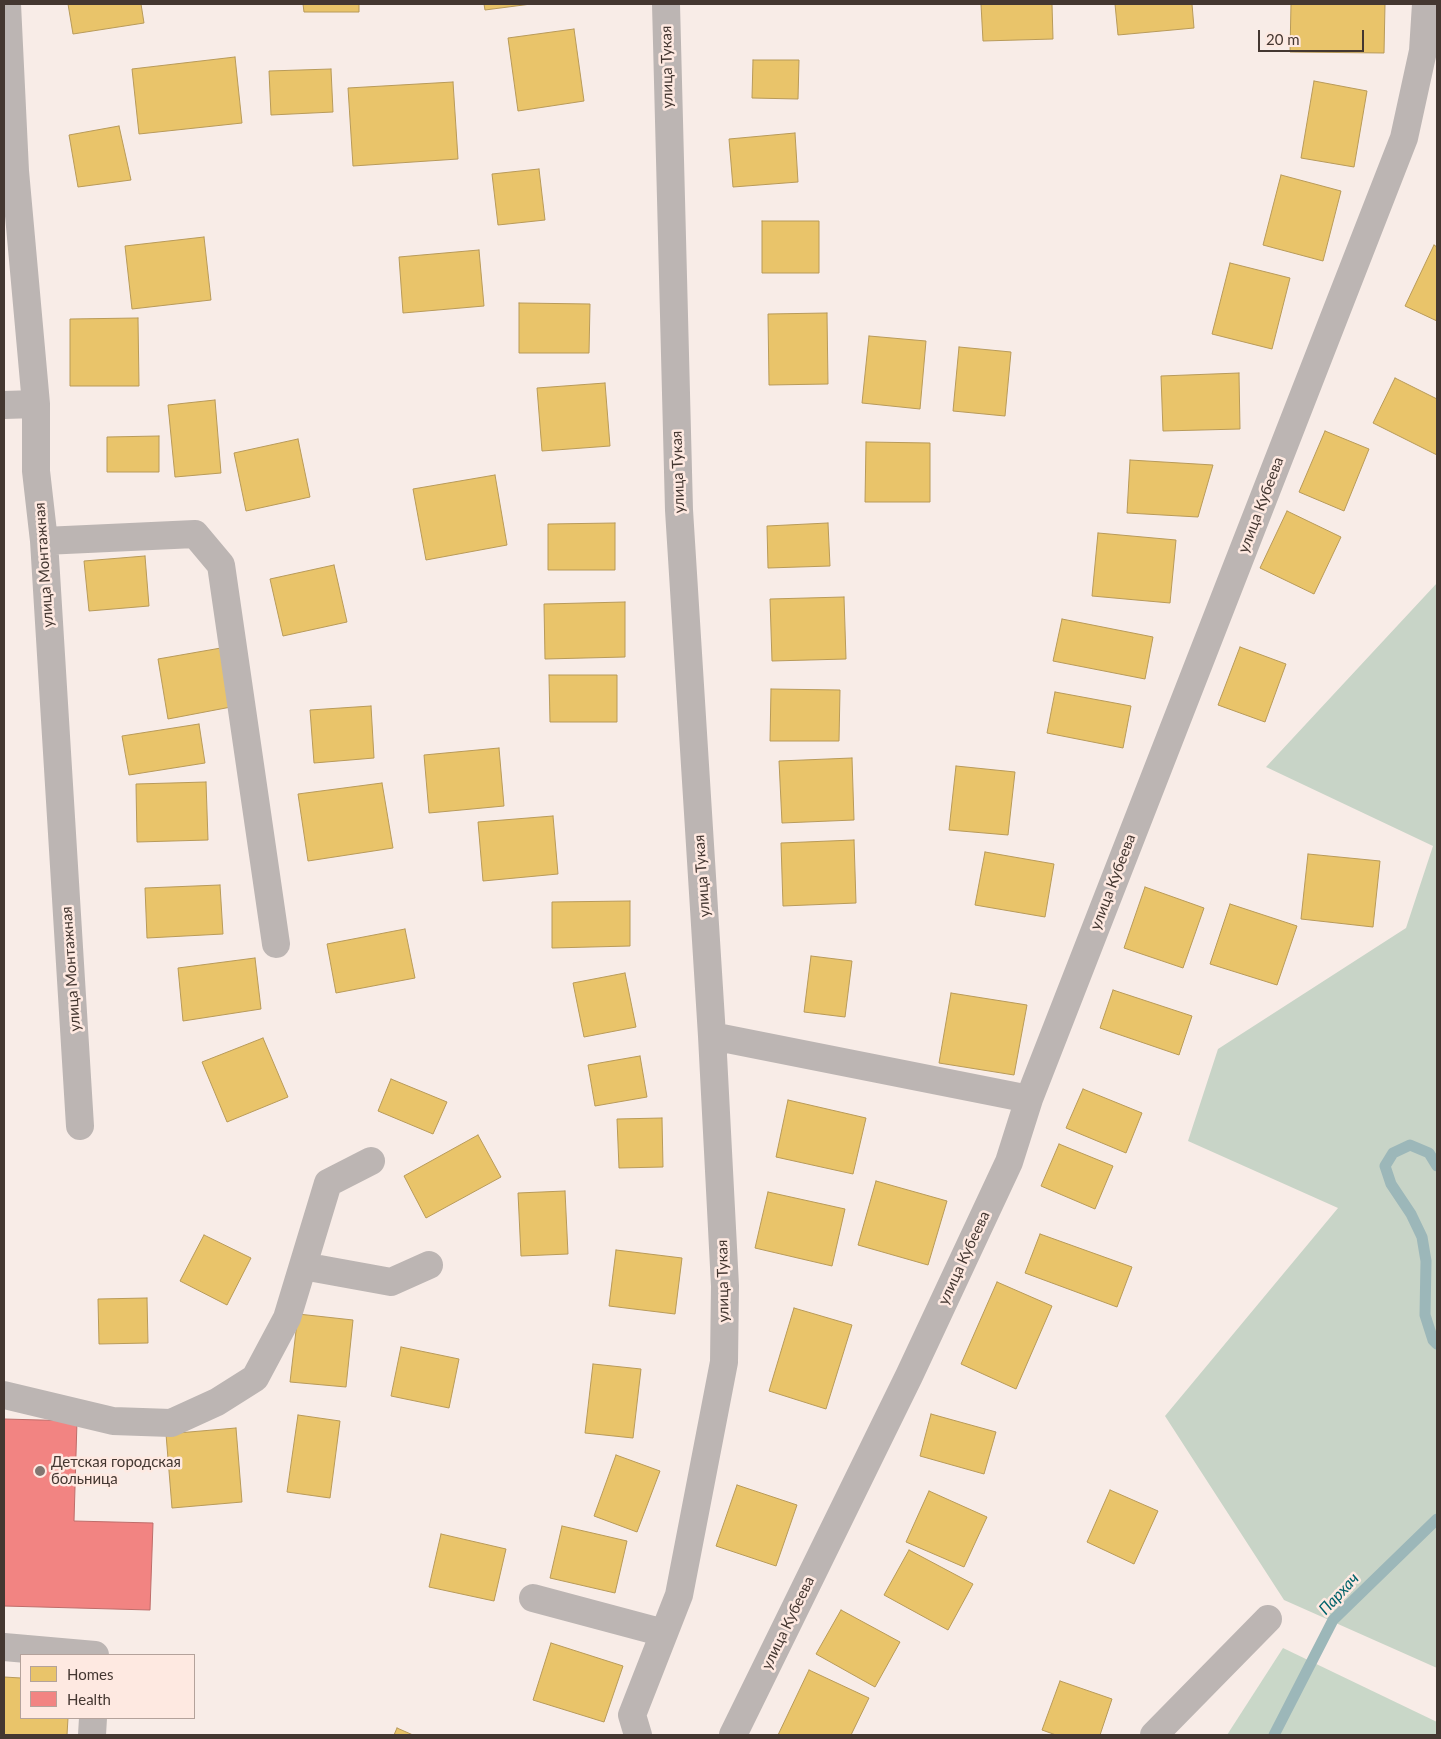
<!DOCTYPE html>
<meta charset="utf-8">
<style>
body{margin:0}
#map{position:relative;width:1441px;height:1739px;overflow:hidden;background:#f8ece7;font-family:Lato,sans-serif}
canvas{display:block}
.frame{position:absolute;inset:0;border:5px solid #443731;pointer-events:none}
.legend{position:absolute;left:20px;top:1654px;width:175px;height:65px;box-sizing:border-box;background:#fee9e1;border:1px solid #b4a29b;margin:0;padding:6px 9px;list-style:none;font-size:15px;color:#443731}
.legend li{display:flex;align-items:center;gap:10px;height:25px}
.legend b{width:25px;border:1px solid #b4a29b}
.scale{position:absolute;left:1258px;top:30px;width:106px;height:22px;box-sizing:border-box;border:2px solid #443731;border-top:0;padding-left:6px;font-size:15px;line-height:18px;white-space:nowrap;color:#443731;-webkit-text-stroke:4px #fee9e1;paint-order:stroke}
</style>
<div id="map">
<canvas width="1441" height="1739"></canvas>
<div class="frame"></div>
<ul class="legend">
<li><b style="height:14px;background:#e9c46a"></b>Homes</li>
<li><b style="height:14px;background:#f28482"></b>Health</li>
</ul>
<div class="scale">20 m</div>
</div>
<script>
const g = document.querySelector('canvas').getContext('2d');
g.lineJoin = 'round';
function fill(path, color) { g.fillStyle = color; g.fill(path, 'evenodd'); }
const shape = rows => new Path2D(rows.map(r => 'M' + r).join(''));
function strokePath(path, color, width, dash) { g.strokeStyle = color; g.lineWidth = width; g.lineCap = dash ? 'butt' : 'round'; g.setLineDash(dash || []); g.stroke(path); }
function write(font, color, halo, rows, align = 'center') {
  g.font = font + ' Lato,sans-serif'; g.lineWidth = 5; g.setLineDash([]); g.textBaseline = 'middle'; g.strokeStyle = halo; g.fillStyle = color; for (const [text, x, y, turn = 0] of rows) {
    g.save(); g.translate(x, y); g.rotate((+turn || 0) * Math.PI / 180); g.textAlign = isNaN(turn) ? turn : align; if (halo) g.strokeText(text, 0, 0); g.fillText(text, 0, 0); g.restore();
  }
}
const green = shape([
 [1283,1648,1437,1722,1437,1735,1227,1735]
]);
const forest = shape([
 [1437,583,1437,1668,1284,1600,1165,1416,1338,1208,1188,1141,1218,1049,1406,928,1433,846,1266,767]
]);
const homes = shape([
 [68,4,141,4,144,23,73,34,68,4],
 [303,4,359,4,359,12,304,12,303,4],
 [484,4,531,4,485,10,484,4],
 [981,4,1052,4,1053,39,983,41,981,4],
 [1115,4,1192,4,1194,28,1118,35,1115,4],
 [1291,4,1385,4,1384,53,1290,52,1291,4],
 [574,29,584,101,518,111,508,38,574,29],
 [235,57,242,123,139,134,132,69,235,57],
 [753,60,799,60,798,99,752,98,753,60],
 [331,69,333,112,271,115,269,71,331,69],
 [1314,81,1367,91,1354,167,1301,158,1314,81],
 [453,82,458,159,353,166,348,88,453,82],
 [119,126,131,180,78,187,69,135,119,126],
 [795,133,798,182,733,187,729,139,795,133],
 [539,169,545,220,498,225,492,174,539,169],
 [1281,175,1341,191,1323,261,1263,245,1281,175],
 [762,221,819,221,819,273,762,273,762,221],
 [204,237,211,300,132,309,125,246,204,237],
 [1434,245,1437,247,1437,321,1405,306,1434,245],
 [479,250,484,306,403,313,399,257,479,250],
 [1230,263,1290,278,1272,349,1212,334,1230,263],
 [519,303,590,304,589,353,519,353,519,303],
 [827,313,828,384,769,385,768,314,827,313],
 [138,318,139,386,70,386,70,319,138,318],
 [869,336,926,341,920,409,862,403,869,336],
 [959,347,1011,352,1005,416,953,411,959,347],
 [1239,373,1240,429,1163,431,1161,376,1239,373],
 [1395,378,1437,399,1437,455,1373,423,1395,378],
 [605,383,610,446,542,451,537,388,605,383],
 [215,400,221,473,175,477,168,405,215,400],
 [1325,431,1369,449,1344,511,1299,492,1325,431],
 [159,436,159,472,107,472,107,437,159,436],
 [298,439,310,497,246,511,234,453,298,439],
 [866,442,930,443,930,502,865,502,866,442],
 [1130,460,1213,465,1198,517,1127,513,1130,460],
 [495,475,507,545,426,560,413,489,495,475],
 [1287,511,1341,537,1314,594,1260,568,1287,511],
 [615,523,615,570,548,570,548,524,615,523],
 [828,523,830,566,768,568,767,526,828,523],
 [1098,533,1176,540,1170,603,1092,596,1098,533],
 [145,556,149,606,89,611,84,561,145,556],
 [334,565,347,622,283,636,270,579,334,565],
 [844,597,846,659,772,661,770,599,844,597],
 [625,602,625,657,545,659,544,604,625,602],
 [1062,619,1153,637,1145,679,1053,661,1062,619],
 [1240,647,1286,664,1265,722,1218,705,1240,647],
 [221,648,231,707,168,719,158,659,221,648],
 [549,675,617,675,617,722,550,722,549,675],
 [771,689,840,690,839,741,770,741,771,689],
 [1055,692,1131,706,1123,748,1047,733,1055,692],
 [371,706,374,758,314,763,310,710,371,706],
 [199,724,205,763,129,775,122,736,199,724],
 [499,748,504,806,429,813,424,755,499,748],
 [852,758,854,820,782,823,779,761,852,758],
 [956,766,1015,772,1008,835,949,830,956,766],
 [206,782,208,840,137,842,136,784,206,782],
 [382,783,393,848,308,861,298,794,382,783],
 [553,816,558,874,483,881,478,822,553,816],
 [854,840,856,903,783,906,781,843,854,840],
 [985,852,1054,864,1045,917,975,905,985,852],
 [1308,854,1380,861,1373,927,1301,919,1308,854],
 [220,885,223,934,147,938,145,888,220,885],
 [1145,887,1204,908,1183,968,1124,948,1145,887],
 [630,901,630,946,552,948,552,902,630,901],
 [1230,904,1297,926,1277,985,1210,964,1230,904],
 [405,929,415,978,336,993,327,944,405,929],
 [811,956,852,961,845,1017,804,1012,811,956],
 [255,958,261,1009,183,1021,178,968,255,958],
 [625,973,636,1027,584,1037,573,983,625,973],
 [1113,990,1192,1016,1179,1055,1100,1028,1113,990],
 [951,993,1027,1005,1014,1075,939,1063,951,993],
 [263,1038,288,1097,227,1122,202,1062,263,1038],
 [640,1056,647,1097,595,1106,588,1065,640,1056],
 [391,1079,447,1102,433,1134,378,1111,391,1079],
 [1083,1089,1142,1113,1126,1153,1066,1128,1083,1089],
 [788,1100,866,1118,853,1174,776,1157,788,1100],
 [662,1118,663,1167,619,1168,617,1119,662,1118],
 [478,1135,501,1177,426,1218,404,1176,478,1135],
 [1059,1144,1113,1166,1095,1209,1041,1186,1059,1144],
 [876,1181,947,1201,928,1265,858,1245,876,1181],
 [565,1191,568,1254,521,1256,518,1193,565,1191],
 [768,1192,845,1209,832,1266,755,1248,768,1192],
 [1040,1234,1132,1267,1117,1307,1025,1273,1040,1234],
 [204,1235,251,1258,227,1305,180,1281,204,1235],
 [616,1250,682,1258,675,1314,609,1306,616,1250],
 [997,1282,1052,1306,1016,1389,961,1364,997,1282],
 [147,1298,148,1343,99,1344,98,1299,147,1298],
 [794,1308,852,1325,826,1409,769,1391,794,1308],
 [298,1314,353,1320,346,1387,290,1382,298,1314],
 [401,1347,459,1359,449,1408,391,1396,401,1347],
 [593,1364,641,1369,633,1438,585,1433,593,1364],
 [931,1414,996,1432,984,1474,920,1456,931,1414],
 [298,1415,340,1421,330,1498,287,1492,298,1415],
 [236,1428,242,1502,172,1508,166,1434,236,1428],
 [616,1455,660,1471,637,1532,594,1516,616,1455],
 [737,1485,797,1505,776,1566,716,1546,737,1485],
 [1110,1490,1158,1511,1134,1564,1087,1542,1110,1490],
 [929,1491,987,1517,964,1567,906,1542,929,1491],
 [562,1526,627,1541,615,1593,550,1578,562,1526],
 [441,1534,506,1549,494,1601,429,1587,441,1534],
 [909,1550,973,1584,948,1630,884,1595,909,1550],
 [841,1610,900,1642,875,1687,816,1654,841,1610],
 [551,1643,623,1666,604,1722,533,1700,551,1643],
 [809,1670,869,1698,851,1735,778,1735,809,1670],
 [4,1677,21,1678,21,1718,68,1718,67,1735,4,1735,4,1677],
 [1060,1681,1112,1699,1100,1735,1056,1735,1042,1730,1060,1681],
 [397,1728,413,1735,394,1735,397,1728]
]);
const health = shape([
 [4,1419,77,1421,74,1521,153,1523,150,1610,4,1606,4,1419]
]);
const stream = shape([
 [1437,1166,1429,1153,1410,1145,1393,1153,1385,1166,1391,1184,1411,1214,1422,1237,1426,1261,1425,1315,1433,1340,1437,1344],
 [1274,1735,1333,1620,1437,1519]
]);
const minor = shape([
 [7,4,15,171,36,404,36,471,44,541,80,1126],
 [4,405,36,404],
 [44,541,195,534,221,565,276,944],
 [712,1036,1029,1099],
 [303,1266,391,1282,429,1265],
 [4,1395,113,1421,171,1423,217,1402,255,1378,287,1318,328,1183,371,1161],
 [533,1598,664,1633],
 [4,1647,95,1655],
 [92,1735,93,1718],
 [638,1735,632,1715,679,1595,724,1362,725,1286,712,1036,679,510,666,4],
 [733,1735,909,1376,1009,1162,1029,1099,1404,138,1423,51,1426,4],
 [1154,1735,1268,1619]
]);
const markers = [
 [40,1471,6,"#837671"]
];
const streetNames = [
 ["улица Тукая",667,67,-91],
 ["улица Тукая",678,472,-92],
 ["улица Кубеева",1261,505,-69],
 ["улица Монтажная",44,565,-94],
 ["улица Тукая",702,876,-94],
 ["улица Кубеева",1113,882,-69],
 ["улица Монтажная",71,969,-94],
 ["улица Кубеева",964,1258,-65],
 ["улица Тукая",723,1281,-91],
 ["улица Кубеева",788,1623,-64]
];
const poiNames = [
 ["Детская городская",51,1462],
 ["больница",51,1479]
];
const waterNames = [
 ["Пархач",1339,1594,-47]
];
fill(green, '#c9d7c8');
fill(forest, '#c8d4c7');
fill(homes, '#e9c46a');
strokePath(homes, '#b89a59', 1);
fill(health, '#f28482');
strokePath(health, '#be6d6a', 1);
strokePath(stream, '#9cb7b9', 11);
strokePath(minor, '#bcb5b3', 28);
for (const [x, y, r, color] of markers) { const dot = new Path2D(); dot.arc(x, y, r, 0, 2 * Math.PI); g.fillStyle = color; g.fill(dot); strokePath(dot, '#fee9e1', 2); }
write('15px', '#443731', '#fee9e1', streetNames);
write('15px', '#443731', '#fee9e1', poiNames, 'left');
write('italic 16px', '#01636b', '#fee9e1', waterNames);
</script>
